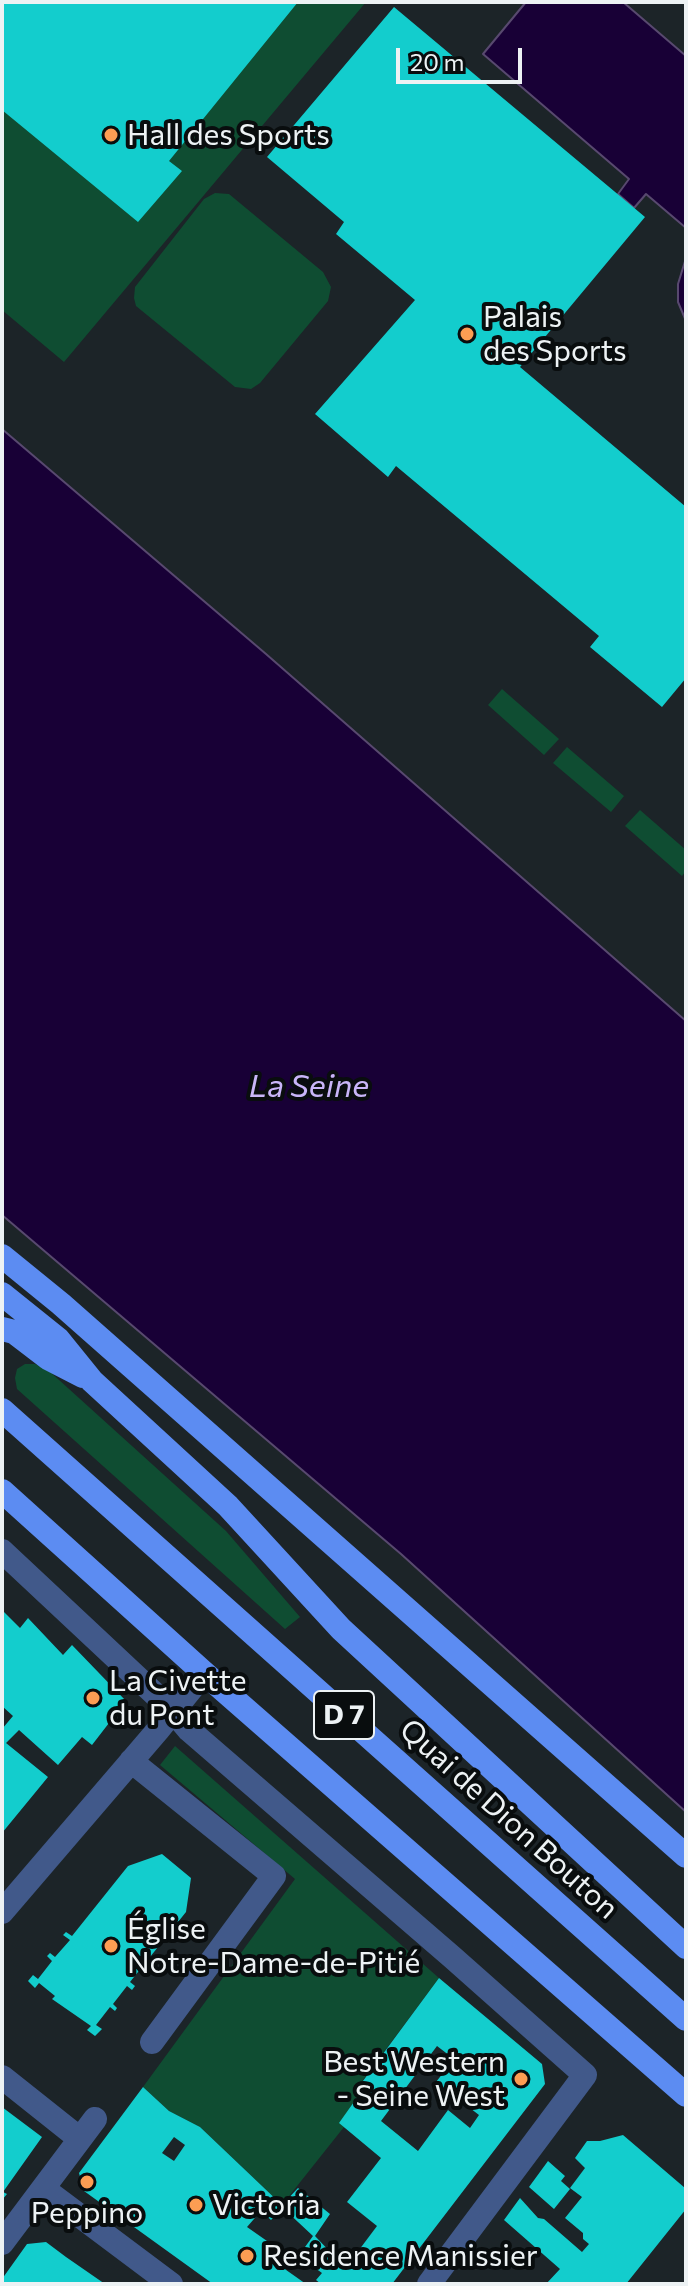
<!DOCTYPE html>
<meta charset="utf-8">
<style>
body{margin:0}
#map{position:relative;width:688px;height:2286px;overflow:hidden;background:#1c2428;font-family:Commissioner,sans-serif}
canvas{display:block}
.frame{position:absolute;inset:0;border:4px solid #edf2f4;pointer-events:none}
.scale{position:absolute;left:396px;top:48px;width:126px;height:36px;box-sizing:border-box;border:4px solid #edf2f4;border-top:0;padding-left:10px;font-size:24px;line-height:28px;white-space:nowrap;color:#edf2f4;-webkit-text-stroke:6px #090d0e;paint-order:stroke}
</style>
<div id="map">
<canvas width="688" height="2286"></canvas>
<div class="frame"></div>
<div class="scale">20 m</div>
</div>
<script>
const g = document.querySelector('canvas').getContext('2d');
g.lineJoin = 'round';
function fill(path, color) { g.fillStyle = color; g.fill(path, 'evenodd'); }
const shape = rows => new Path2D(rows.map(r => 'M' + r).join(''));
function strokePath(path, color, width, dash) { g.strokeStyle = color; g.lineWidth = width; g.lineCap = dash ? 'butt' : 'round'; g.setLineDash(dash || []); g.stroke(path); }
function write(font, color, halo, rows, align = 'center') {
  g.font = font + ' Commissioner,sans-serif'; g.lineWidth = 8; g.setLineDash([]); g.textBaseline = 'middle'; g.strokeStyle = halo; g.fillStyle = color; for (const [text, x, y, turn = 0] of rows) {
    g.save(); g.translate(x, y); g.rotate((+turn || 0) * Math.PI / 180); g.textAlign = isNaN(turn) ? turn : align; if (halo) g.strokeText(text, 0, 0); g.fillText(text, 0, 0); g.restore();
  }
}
const green = shape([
 [2,2,366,2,64,362,2,310],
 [215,193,229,194,323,272,331,287,328,301,260,383,251,389,235,387,136,306,134,298,135,287,204,199],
 [502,689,559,739,544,755,488,705],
 [567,747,624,796,611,812,553,763],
 [640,810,686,850,686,871,682,876,625,826],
 [25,1364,35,1364,48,1370,226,1531,300,1617,285,1629,17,1389,15,1378,17,1369],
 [175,1746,439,1978,357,2088,361,2092,340,2123,344,2127,282,2205,200,2127,169,2111,143,2087,295,1879,160,1765]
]);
const water = shape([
 [526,2,623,2,686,56,686,228,646,194,634,208,618,194,629,179,483,54,526,2],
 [686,258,686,321,678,302,678,284,686,258],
 [2,429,266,654,686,1021,686,1812,401,1554,2,1215,2,429]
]);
const building = shape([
 [2,2,298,2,169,161,182,171,138,222,2,110],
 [394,7,645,217,520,367,686,507,686,678,662,707,590,647,599,636,396,466,388,477,315,414,415,300,336,234,344,222,267,157],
 [2,1610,20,1628,28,1618,63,1655,72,1645,126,1701,92,1745,82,1737,58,1765,19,1730,6,1743,48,1777,2,1833,2,1729,13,1716,2,1706],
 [162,1854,191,1878,186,1912,130,1982,135,1986,132,1990,127,1986,113,2004,117,2008,115,2011,110,2007,96,2025,102,2029,95,2036,87,2030,91,2026,52,1999,55,1996,39,1983,35,1988,28,1981,33,1975,38,1979,52,1961,47,1956,50,1953,55,1957,70,1940,63,1935,66,1932,72,1936,128,1866],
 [439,1978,542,2064,545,2084,392,2284,321,2284,316,2280,322,2273,315,2268,319,2262,305,2247,313,2236,283,2208,271,2220,261,2211,247,2227,277,2248,278,2253,272,2260,306,2284,213,2284,84,2191,79,2173,143,2087,169,2111,200,2127,282,2205,298,2188,330,2214,315,2236,335,2257,339,2251,353,2258,377,2226,347,2202,381,2158,339,2123,361,2092,357,2089],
 [437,2046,454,2059,436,2082,479,2115,470,2128,448,2110,418,2151,381,2121],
 [174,2137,185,2145,174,2161,162,2153],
 [2,2107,42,2137,3,2192,7,2194,2,2200],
 [623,2135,685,2188,686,2209,626,2284,546,2284,560,2269,504,2220,520,2198,538,2218,544,2219,582,2252,589,2244,583,2239,583,2233,565,2218,582,2197,570,2188,585,2168,575,2158,587,2141,600,2141],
 [548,2161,565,2176,561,2181,570,2189,554,2209,529,2187],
 [46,2242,66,2257,105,2284,2,2284,2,2279,27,2244]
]);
const minor = shape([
 [2,1551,174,1712,189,1730,452,1957,585,2075,429,2284],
 [131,1761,274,1876,152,2042],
 [2,1912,158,1730,204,1673],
 [2,2077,80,2139],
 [44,2189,171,2284],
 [2,2243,95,2119]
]);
const major = shape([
 [2,1256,61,1304,686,1856],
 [2,1294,58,1339,92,1381,228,1506,341,1629,686,1947],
 [2,1329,14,1332,48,1358,83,1376],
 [2,1410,686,2019],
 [2,1491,204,1673,686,2095]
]);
const markers = [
 [111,135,8,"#fc9d53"],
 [467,334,8,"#fc9d53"],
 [93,1698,8,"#fc9d53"],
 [111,1946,8,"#fc9d53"],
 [521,2079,8,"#fc9d53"],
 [87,2182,8,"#fc9d53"],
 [196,2205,8,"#fc9d53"],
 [247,2256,8,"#fc9d53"]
];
const shields = [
 [344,1715,60]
];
const shieldNames = [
 ["D 7",344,1715]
];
const poiNames = [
 ["Hall des Sports",127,135],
 ["Palais",483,317],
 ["des Sports",483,351],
 ["La Civette",109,1681],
 ["du Pont",109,1715],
 ["Église",127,1929],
 ["Notre-Dame-de-Pitié",127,1963],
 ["Best Western",505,2062,"right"],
 ["- Seine West",505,2096,"right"],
 ["Victoria",212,2205],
 ["Peppino",87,2213,"center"],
 ["Residence Manissier",263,2256]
];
const streetNames = [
 ["Quai de Dion Bouton",509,1819,42]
];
const waterNames = [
 ["La Seine",309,1086]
];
fill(green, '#0f4d32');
fill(water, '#180036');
strokePath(water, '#58496f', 2);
fill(building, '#13cdcd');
strokePath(minor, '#41598a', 24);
strokePath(major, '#5c8cf2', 24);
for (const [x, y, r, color] of markers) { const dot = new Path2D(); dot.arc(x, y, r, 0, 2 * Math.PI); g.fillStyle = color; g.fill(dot); strokePath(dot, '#090d0e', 3); }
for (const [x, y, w] of shields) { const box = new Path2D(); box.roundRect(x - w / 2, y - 24, w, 48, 6); g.fillStyle = '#090d0e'; g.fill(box); strokePath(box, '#edf2f4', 2); }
write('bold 28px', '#edf2f4', null, shieldNames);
write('30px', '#edf2f4', '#090d0e', poiNames, 'left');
write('30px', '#edf2f4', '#090d0e', streetNames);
write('italic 32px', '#c9b5f8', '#090d0e', waterNames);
</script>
